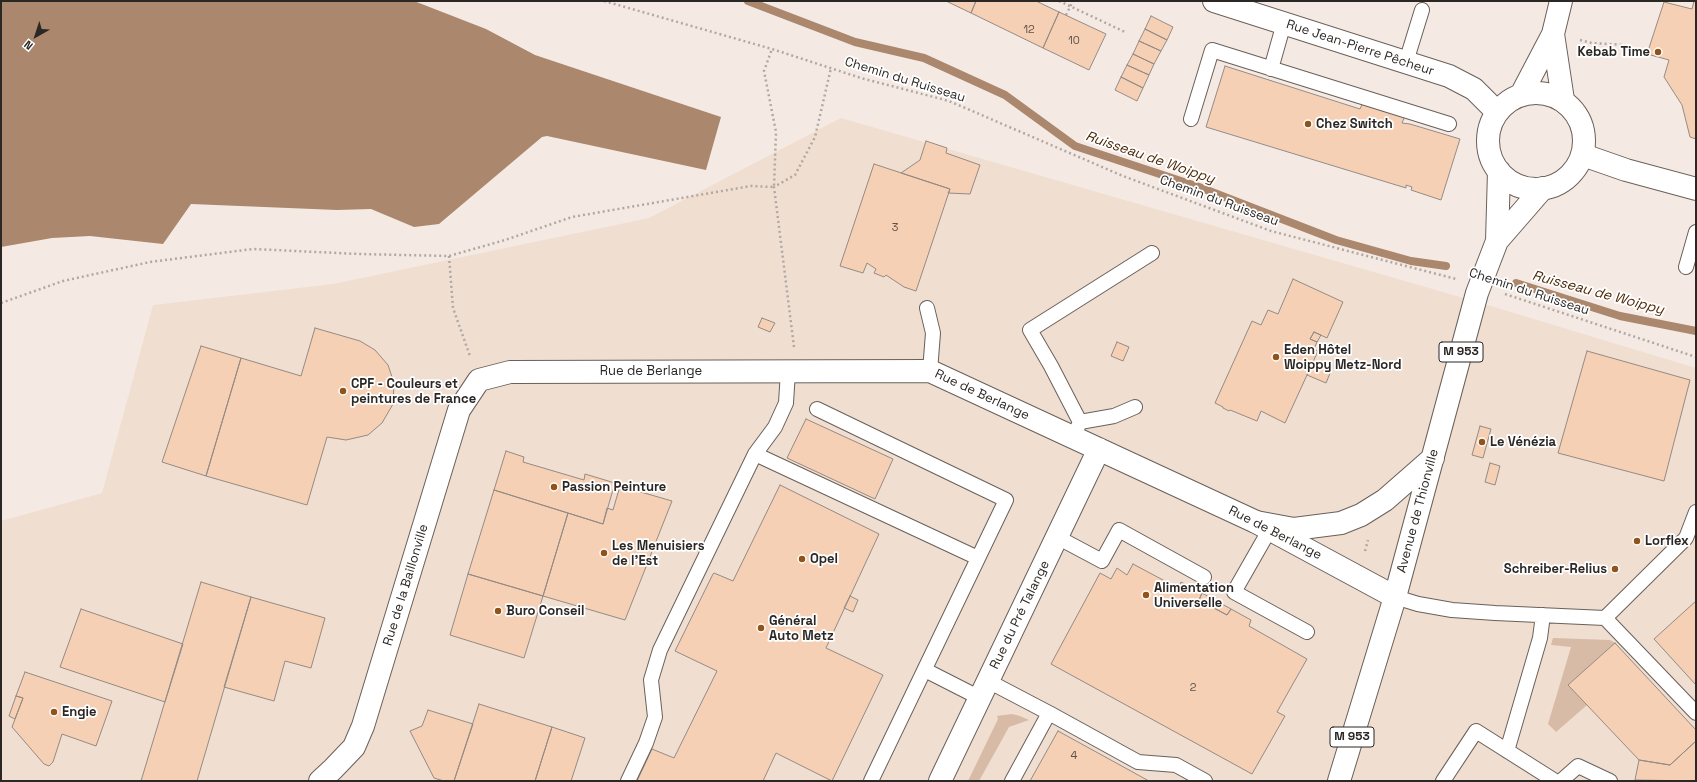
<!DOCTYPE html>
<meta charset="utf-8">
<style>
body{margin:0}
#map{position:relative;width:1697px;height:782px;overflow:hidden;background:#f5eae3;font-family:"Space Grotesk",sans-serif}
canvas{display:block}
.frame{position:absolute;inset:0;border:2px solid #2b2724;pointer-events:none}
.north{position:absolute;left:16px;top:16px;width:40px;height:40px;-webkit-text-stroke:3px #fff;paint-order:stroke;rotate:219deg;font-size:11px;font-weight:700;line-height:16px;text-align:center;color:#2b2724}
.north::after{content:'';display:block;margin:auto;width:14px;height:18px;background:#2b2724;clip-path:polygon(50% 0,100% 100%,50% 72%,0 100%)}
</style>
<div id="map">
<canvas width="1697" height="782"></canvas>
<div class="frame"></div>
<div class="north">N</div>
</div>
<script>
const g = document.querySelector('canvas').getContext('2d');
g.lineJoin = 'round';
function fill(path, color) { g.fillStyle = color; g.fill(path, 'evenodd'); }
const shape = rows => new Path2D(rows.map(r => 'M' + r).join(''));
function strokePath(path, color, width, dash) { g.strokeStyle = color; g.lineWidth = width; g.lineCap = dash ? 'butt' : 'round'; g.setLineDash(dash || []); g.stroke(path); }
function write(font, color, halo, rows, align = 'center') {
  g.font = font + ' "Space Grotesk",sans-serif'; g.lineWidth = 3.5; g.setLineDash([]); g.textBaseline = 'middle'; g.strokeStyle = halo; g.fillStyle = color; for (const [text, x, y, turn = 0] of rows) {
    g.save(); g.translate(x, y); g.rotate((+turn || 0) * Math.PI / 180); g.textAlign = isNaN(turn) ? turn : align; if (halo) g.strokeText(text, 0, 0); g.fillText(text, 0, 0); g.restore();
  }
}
const built = shape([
 [841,118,1481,303,1696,368,1696,781,1,781,1,521,102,493,153,305,333,284,649,218]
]);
const green = shape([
 [1553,638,1610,640,1615,643,1568,685,1587,705,1556,732,1548,724,1571,647,1551,645],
 [1012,714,1020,716,1029,720,1009,727,979,781,968,781,998,719,997,716]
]);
const water = shape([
 [1,1,414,1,486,29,535,55,721,117,706,170,547,136,542,137,439,224,414,227,371,209,337,210,191,204,163,244,90,236,52,238,1,247]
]);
const stream = shape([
 [748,1,855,42,924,58,1005,95,1075,146,1199,187,1336,240,1411,261,1446,266],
 [1516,283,1620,316,1696,331]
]);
const building = shape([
 [946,1,976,1,971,13,946,1],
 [976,1,1036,1,1059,12,1043,48,971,13,976,1],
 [1694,1,1696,1,1696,139,1690,137,1682,105,1664,77,1669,60,1647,54,1664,2,1692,9,1694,1],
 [1059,12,1106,34,1089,70,1043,48,1059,12],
 [1151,16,1173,27,1167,40,1145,29,1151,16],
 [1145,29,1167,40,1161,51,1139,41,1145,29],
 [1139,41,1161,51,1154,64,1133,54,1139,41],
 [1133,54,1154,64,1149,75,1127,65,1133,54],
 [1127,65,1149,75,1143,88,1121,77,1127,65],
 [1225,66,1360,109,1363,102,1405,116,1402,123,1410,124,1460,139,1441,200,1411,190,1412,187,1406,185,1406,188,1206,127,1225,66],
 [1121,77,1143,88,1137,101,1115,90,1121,77],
 [926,141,947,148,946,153,980,165,970,194,948,193,950,189,901,173,920,160,926,141],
 [874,164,950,189,916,291,904,287,886,275,884,277,874,273,876,269,867,263,863,273,840,266,874,164],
 [1293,279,1343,302,1327,338,1314,332,1310,339,1317,342,1314,349,1318,351,1285,423,1261,411,1257,421,1230,410,1229,411,1223,408,1223,407,1215,403,1252,321,1261,325,1268,310,1278,314,1293,279],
 [762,318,775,323,770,332,758,327,762,318],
 [315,328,360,341,375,350,388,365,394,383,393,404,382,423,368,435,346,440,327,437,307,505,206,476,241,358,301,376,315,328],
 [1314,332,1321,335,1317,342,1310,339,1314,332],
 [1117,342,1129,347,1123,361,1111,356,1117,342],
 [201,346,241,358,206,476,162,462,201,346],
 [1587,351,1690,380,1664,481,1558,453,1587,351],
 [1312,363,1331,371,1326,383,1307,375,1312,363],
 [806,419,893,459,875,499,787,458,806,419],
 [1480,426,1491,429,1483,458,1472,455,1480,426],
 [506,451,524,457,523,462,584,480,585,474,615,483,603,524,494,490,506,451],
 [1490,463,1500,466,1495,485,1485,482,1490,463],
 [780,485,879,534,826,648,883,675,832,781,776,753,763,781,637,781,652,749,674,758,717,671,675,651,713,574,714,573,733,581,780,485],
 [620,486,672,501,625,620,543,596,568,513,603,524,607,508,613,510,620,486],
 [494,490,568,513,543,596,468,574,494,490],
 [1133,564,1178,588,1181,582,1202,593,1199,600,1227,615,1231,609,1251,620,1249,626,1307,659,1277,712,1285,716,1252,774,1051,664,1100,573,1111,579,1117,568,1127,575,1133,564],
 [468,574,543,596,524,658,450,635,468,574],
 [201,582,251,597,197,781,141,781,201,582],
 [1202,593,1231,609,1227,615,1199,600,1202,593],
 [850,596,858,600,853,612,844,608,850,596],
 [251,597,325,618,311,668,285,661,274,701,224,687,251,597],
 [1696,601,1696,685,1654,639,1696,601],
 [81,609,183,644,165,702,60,667,81,609],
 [1615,643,1696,730,1696,741,1670,765,1639,760,1568,685,1615,643],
 [25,672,112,701,96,746,62,734,53,762,49,766,44,764,12,727,23,698,16,696,25,672],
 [16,696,23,698,15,719,9,716,16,696],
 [479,704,552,727,535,781,454,781,479,704],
 [428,710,473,724,454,781,444,781,434,778,410,731,422,726,428,710],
 [552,727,585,738,571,781,535,781,552,727],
 [1058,731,1149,781,1030,781,1058,731],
 [1696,741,1696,781,1635,780,1639,760,1670,765,1696,741]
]);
const path = shape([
 [604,1,772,49,861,78,949,101,1123,176,1271,231,1456,279],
 [1059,1,1125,32],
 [1066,15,1073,1],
 [1580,40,1592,43,1625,45],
 [449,256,453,308,470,356],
 [1505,294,1696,357],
 [1,303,63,281,150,262,253,249,359,254,449,256,505,240,572,217,751,186,774,187,776,132,764,71,772,49],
 [794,347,774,187,795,175,815,137,831,68],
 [1365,551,1368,540]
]);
const lane = shape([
 [1406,62,1422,10],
 [1271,69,1284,23],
 [1191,119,1212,50,1449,124],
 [1686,267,1696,232],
 [927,308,933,333,930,371],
 [817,409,1006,500,871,781],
 [1080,422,1051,366,1030,330,1152,253],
 [1076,431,1080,422,1114,416,1135,407],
 [755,454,978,558],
 [1270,529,1234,592,1307,632],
 [1057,537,1102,561,1119,530,1204,577],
 [1395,597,1418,604,1452,610,1495,613,1605,618,1696,713],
 [1605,618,1686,538,1696,512],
 [925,670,980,698],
 [988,681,1049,713,1012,781],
 [1049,713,1138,762,1176,765,1205,781],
 [1507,751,1540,638,1543,615],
 [628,781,646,743,655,717,651,680,660,650,755,454,775,427,786,403,788,371],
 [1443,781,1476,731,1555,781],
 [1561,781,1578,766,1610,781]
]);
const street = shape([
 [1214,1,1449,76,1474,89,1497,112],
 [1583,155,1626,170,1696,189],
 [320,781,333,769,354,747,363,726,459,410,479,380,510,372,930,371,1256,522,1395,597],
 [940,781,1099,449]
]);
const primary = shape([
 [1553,34,1563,100],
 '1488 141a48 48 0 1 1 96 0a48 48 0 1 1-96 0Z',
 [1521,95,1553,34,1561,1],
 [1497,241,1543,188],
 [1256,522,1294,529,1341,523,1361,515,1385,500,1433,458],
 [1339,781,1395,597,1477,293,1497,241,1499,171]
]);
const markers = [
 [1658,52,4,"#915319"],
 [1308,124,4,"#915319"],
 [1276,357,4,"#915319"],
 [343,391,4,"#915319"],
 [1482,442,4,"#915319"],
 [554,487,4,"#915319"],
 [1637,541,4,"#915319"],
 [604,553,4,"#915319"],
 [802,559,4,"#915319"],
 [1615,569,4,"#915319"],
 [1146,595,4,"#915319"],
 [498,611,4,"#915319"],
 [761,628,4,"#915319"],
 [54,712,4,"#915319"]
];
const numberNames = [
 ["12",1029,30],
 ["10",1074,41],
 ["3",895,228],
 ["2",1193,688],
 ["4",1074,756]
];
const shields = [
 [1461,352,44],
 [1352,737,44]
];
const shieldNames = [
 ["M 953",1461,352],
 ["M 953",1352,737]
];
const streetNames = [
 ["Rue Jean-Pierre Pêcheur",1360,48,18],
 ["Chemin du Ruisseau",905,80,17],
 ["Chemin du Ruisseau",1219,201,20],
 ["Chemin du Ruisseau",1529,292,18],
 ["Rue de Berlange",651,371],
 ["Rue de Berlange",982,395,25],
 ["Avenue de Thionville",1418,511,-75],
 ["Rue de Berlange",1275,533,27],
 ["Rue de la Baillonville",406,585,-73],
 ["Rue du Pré Talange",1020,615,-64]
];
const poiNames = [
 ["Kebab Time",1650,52,"right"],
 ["Chez Switch",1316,124],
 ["Eden Hôtel",1284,350],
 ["Woippy Metz-Nord",1284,365],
 ["CPF - Couleurs et",351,384],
 ["peintures de France",351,399],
 ["Le Vénézia",1490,442],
 ["Passion Peinture",562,487],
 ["Lorflex",1645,541],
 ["Les Menuisiers",612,546],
 ["de l'Est",612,561],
 ["Opel",810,559],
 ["Schreiber-Relius",1607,569,"right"],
 ["Alimentation",1154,588],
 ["Universelle",1154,603],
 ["Buro Conseil",506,611],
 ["Général",769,621],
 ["Auto Metz",769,636],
 ["Engie",62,712]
];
const waterNames = [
 ["Ruisseau de Woippy",1150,158,19],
 ["Ruisseau de Woippy",1598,293,15]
];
fill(built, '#f0ded1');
fill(green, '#d7bba6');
fill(water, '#aa876d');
strokePath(stream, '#aa876d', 8);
fill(building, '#f6d0b4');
strokePath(building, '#958b84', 1);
strokePath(lane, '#696059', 16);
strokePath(street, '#696059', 24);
strokePath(primary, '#696059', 24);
strokePath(path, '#b0a8a2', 2.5, [2, 3]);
strokePath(lane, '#fff', 14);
strokePath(street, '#fff', 22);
strokePath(primary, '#fff', 22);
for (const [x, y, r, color] of markers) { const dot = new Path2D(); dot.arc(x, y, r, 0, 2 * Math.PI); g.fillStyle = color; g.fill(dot); strokePath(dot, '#fff', 1.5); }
write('11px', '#5e5148', null, numberNames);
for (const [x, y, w] of shields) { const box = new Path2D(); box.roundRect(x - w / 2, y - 10, w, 20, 3); g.fillStyle = '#fff'; g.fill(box); strokePath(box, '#2b2724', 1); }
write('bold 12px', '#2b2724', null, shieldNames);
write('13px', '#2b2724', '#fff', streetNames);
write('bold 13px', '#2b2724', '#fff', poiNames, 'left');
write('italic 14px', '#4d2908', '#fff', waterNames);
</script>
